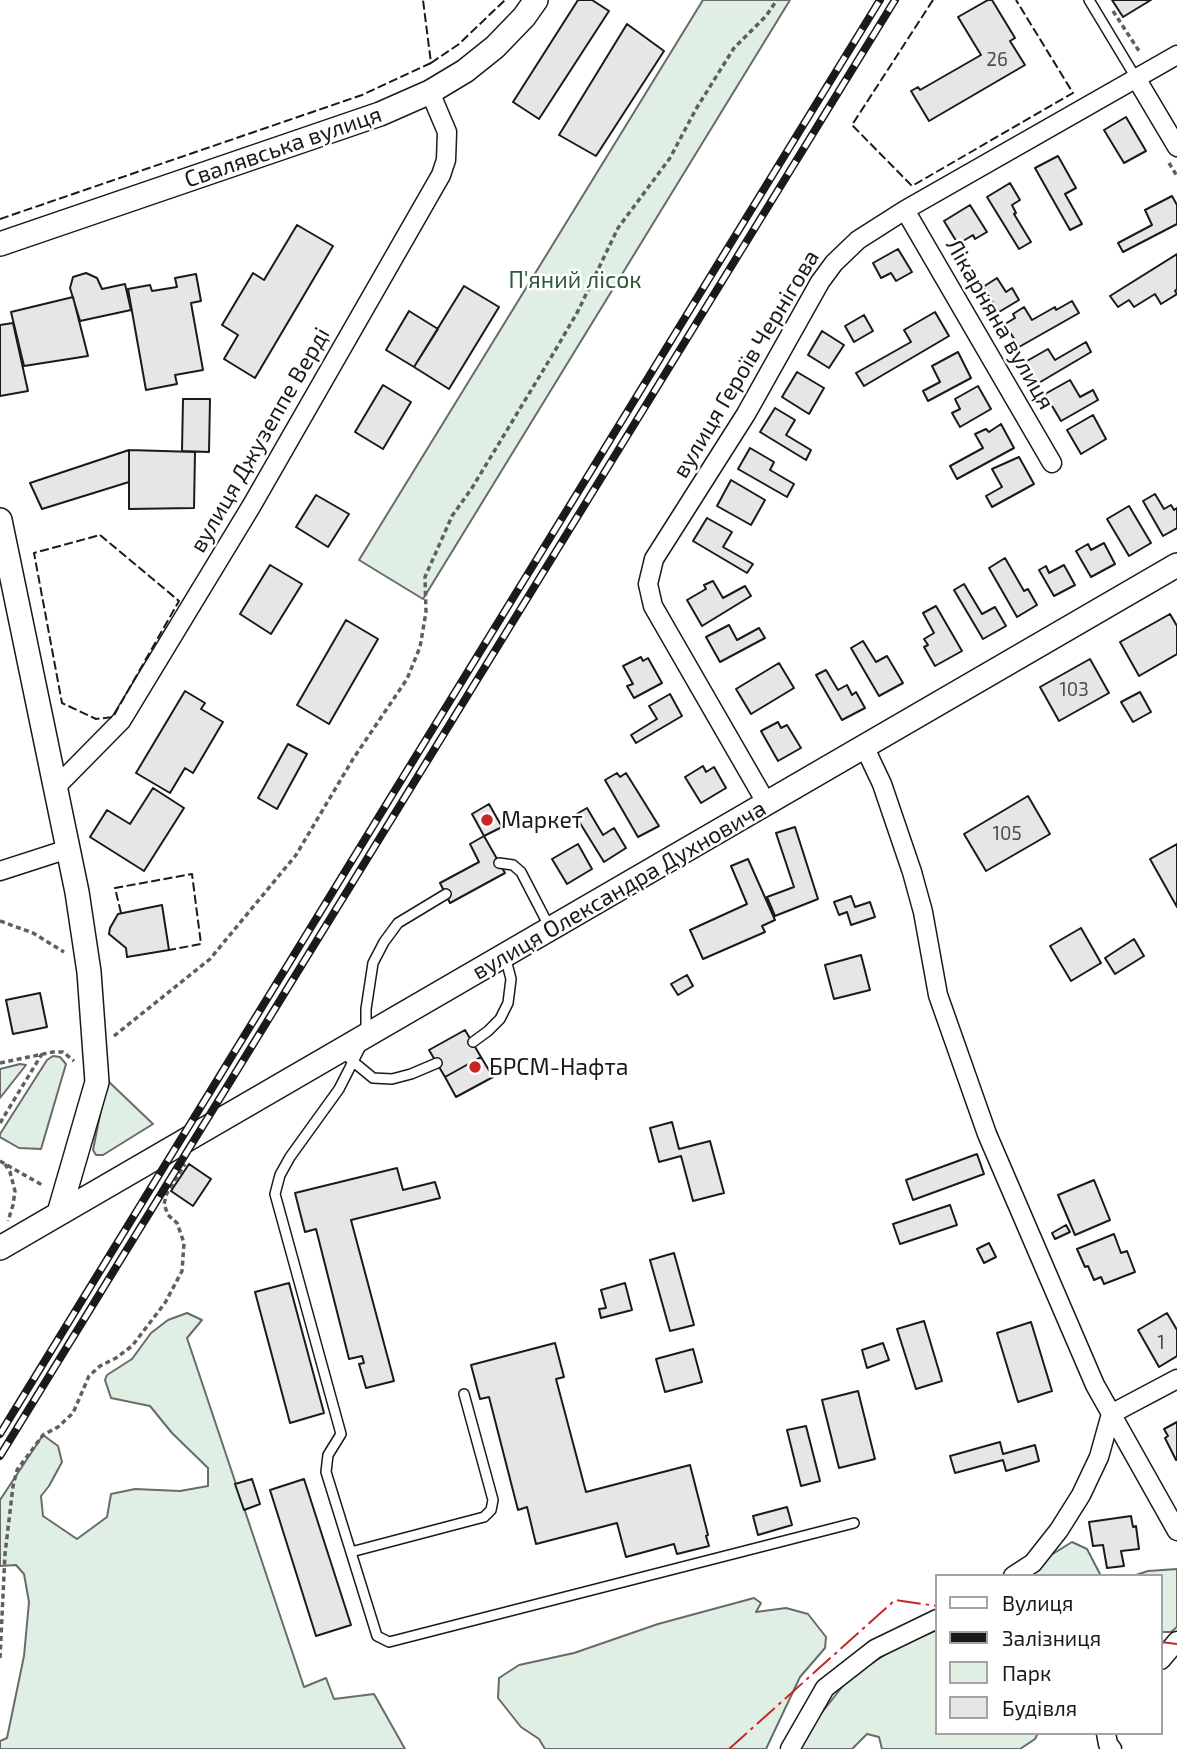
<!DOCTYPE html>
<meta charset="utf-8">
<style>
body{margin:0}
#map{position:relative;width:1177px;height:1749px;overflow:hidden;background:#fff;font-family:"Exo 2",sans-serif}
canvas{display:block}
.legend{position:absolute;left:935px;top:1574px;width:228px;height:161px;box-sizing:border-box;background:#fff;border:2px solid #a3a3a3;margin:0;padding:9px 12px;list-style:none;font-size:21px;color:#1a1a1a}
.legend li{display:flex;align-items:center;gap:14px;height:35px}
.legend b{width:35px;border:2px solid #a3a3a3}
</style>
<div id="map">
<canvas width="1177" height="1749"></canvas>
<ul class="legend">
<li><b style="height:9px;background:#fff"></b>Вулиця</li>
<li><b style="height:9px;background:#1a1a1a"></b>Залізниця</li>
<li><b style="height:19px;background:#e0efe3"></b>Парк</li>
<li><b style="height:19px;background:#e6e6e6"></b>Будівля</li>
</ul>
</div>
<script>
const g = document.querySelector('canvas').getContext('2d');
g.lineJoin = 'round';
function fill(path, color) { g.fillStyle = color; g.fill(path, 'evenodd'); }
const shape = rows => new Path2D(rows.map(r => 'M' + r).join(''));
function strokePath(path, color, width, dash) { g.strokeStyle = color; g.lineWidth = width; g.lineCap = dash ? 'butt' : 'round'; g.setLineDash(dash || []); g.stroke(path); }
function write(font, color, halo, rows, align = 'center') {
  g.font = font + ' "Exo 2",sans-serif'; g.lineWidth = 5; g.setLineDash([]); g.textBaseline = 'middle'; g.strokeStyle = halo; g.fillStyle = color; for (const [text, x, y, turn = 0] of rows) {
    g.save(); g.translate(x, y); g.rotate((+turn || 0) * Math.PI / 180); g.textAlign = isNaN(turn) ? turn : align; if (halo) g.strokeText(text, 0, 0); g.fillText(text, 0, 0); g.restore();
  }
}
const green = shape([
 [703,0,790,0,423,599,359,560,703,0],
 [53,1056,60,1057,66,1064,41,1149,19,1148,0,1137,0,1134,47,1060,53,1056],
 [20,1064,26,1065,0,1098,0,1069,20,1064],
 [107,1080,153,1124,103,1155,96,1155,93,1150,107,1080],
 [187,1313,202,1320,187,1338,304,1687,326,1678,334,1699,374,1694,405,1749,0,1749,0,1741,7,1738,24,1656,29,1602,24,1574,16,1565,0,1566,0,1500,43,1435,58,1446,62,1462,49,1486,41,1496,43,1516,77,1539,107,1517,111,1494,135,1489,180,1491,208,1486,208,1468,172,1433,150,1406,111,1398,105,1380,107,1375,132,1359,151,1333,168,1320,187,1313],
 [1072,1542,1087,1549,1101,1576,1028,1576,1051,1555,1072,1542],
 [1177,1569,1177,1627,1171,1632,1161,1632,1161,1576,1133,1576,1148,1571,1177,1569],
 [754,1598,761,1603,756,1612,786,1608,808,1614,826,1637,825,1648,800,1677,766,1749,545,1749,539,1739,521,1727,498,1698,499,1678,519,1665,574,1653,658,1624,754,1598],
 [937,1630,937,1733,1038,1733,1035,1739,1020,1749,882,1749,879,1737,867,1734,852,1749,799,1749,809,1729,849,1678,900,1645,937,1630]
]);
const building = shape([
 [578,0,592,0,609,11,539,119,513,102,578,0],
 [988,0,992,0,1015,38,1010,41,1025,65,929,121,911,91,918,87,920,90,981,55,958,17,988,0],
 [1112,0,1151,0,1123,17,1112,0],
 [627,24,664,51,596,156,559,135,627,24],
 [1126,117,1146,151,1124,163,1104,130,1126,117],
 [1058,156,1076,188,1065,194,1082,224,1070,230,1035,168,1058,156],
 [1010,183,1020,200,1012,205,1016,213,1014,214,1031,242,1019,249,987,197,1010,183],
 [1172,196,1177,205,1177,224,1123,252,1118,243,1152,225,1145,210,1172,196],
 [970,205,987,232,975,239,973,235,958,244,944,221,970,205],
 [297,225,333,246,255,378,224,359,238,335,222,325,253,273,264,280,297,225],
 [898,249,912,272,896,281,891,273,881,278,873,263,898,249],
 [1177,254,1177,289,1175,291,1177,294,1161,304,1155,294,1134,307,1129,300,1118,307,1110,296,1177,254],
 [86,273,97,278,102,289,125,284,131,310,80,321,70,288,73,277,86,273],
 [196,274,201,301,191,303,203,370,175,375,177,384,146,390,128,289,150,285,152,291,177,287,175,278,196,274],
 [997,278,1006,292,1012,288,1019,300,999,312,983,287,997,278],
 [464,286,499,307,449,389,414,367,464,286],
 [73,297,88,356,24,366,11,312,73,297],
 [1072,301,1079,313,1019,347,1005,324,1015,318,1013,314,1024,307,1032,320,1055,307,1056,310,1072,301],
 [409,311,438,329,414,367,386,350,409,311],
 [935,312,949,336,864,386,856,373,911,342,904,330,935,312],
 [864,315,873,331,854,342,845,326,864,315],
 [13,323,28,391,0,396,0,325,13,323],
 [822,331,844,345,829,368,808,355,822,331],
 [1086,342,1091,352,1037,384,1025,362,1048,349,1055,360,1086,342],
 [958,352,971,378,928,401,923,391,940,382,932,366,958,352],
 [797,372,824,388,809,414,782,397,797,372],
 [1070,380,1080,397,1093,390,1098,400,1061,421,1045,394,1070,380],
 [383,385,411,402,383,449,355,432,383,385],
 [978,386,991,409,960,427,952,413,960,409,955,399,978,386],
 [183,399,210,399,209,452,182,451,183,399],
 [775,408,795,420,786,435,811,450,806,460,760,432,775,408],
 [1093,415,1106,439,1081,454,1067,430,1093,415],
 [1001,424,1014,448,957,479,950,466,983,448,975,434,986,429,989,432,1001,424],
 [750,448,774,462,770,470,794,484,787,497,738,469,750,448],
 [129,450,195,452,194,508,129,509,129,450],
 [129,450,129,482,42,509,30,483,129,450],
 [1019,457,1034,484,992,507,986,496,1002,487,992,469,1019,457],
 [731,480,765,500,751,525,717,506,731,480],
 [1155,494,1164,509,1171,505,1174,510,1177,508,1177,528,1163,536,1143,501,1155,494],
 [316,495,349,514,328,547,296,527,316,495],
 [1129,506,1151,543,1129,556,1107,519,1129,506],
 [707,518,732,532,723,547,753,564,747,573,693,541,707,518],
 [1104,543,1115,564,1091,577,1076,551,1088,544,1091,550,1104,543],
 [1005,558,1024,591,1028,589,1037,605,1017,617,989,568,1005,558],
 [270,565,302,584,271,634,240,614,270,565],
 [1064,565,1075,585,1054,596,1039,570,1046,566,1049,573,1064,565],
 [713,581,723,598,745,586,751,596,702,626,687,600,706,589,704,585,713,581],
 [964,584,982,614,995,607,1006,626,983,639,954,590,964,584],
 [936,606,962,651,935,666,924,647,928,645,924,639,934,633,923,613,936,606],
 [1170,614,1177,626,1177,654,1139,676,1120,642,1170,614],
 [346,620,378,639,329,724,297,705,346,620],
 [729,625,737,640,759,628,765,638,720,662,706,637,729,625],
 [863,641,876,662,887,656,903,683,879,696,851,648,863,641],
 [641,657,643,661,648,658,662,683,634,698,627,686,633,684,623,666,641,657],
 [1090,659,1109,693,1059,721,1040,687,1090,659],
 [779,663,794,688,751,714,736,689,779,663],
 [826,670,838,690,847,685,852,695,856,692,865,708,842,720,816,675,826,670],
 [185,691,205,703,201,709,223,722,193,773,185,768,170,793,136,773,185,691],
 [1140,692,1151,712,1133,722,1121,702,1140,692],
 [670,694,682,716,636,743,631,735,657,719,649,706,670,694],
 [778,722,781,728,787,725,801,748,778,761,761,731,778,722],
 [288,744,307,754,277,809,258,798,288,744],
 [703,766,706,772,714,767,726,788,701,803,685,777,703,766],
 [617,773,620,777,626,773,659,826,638,837,605,780,617,773],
 [153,788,184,808,144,871,90,837,107,810,130,824,153,788],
 [1028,796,1050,834,986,871,964,834,1028,796],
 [489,804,502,827,484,836,472,814,489,804],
 [587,808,603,835,614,828,626,848,604,862,575,815,587,808],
 [795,827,818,899,775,916,767,897,794,887,776,833,795,827],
 [484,836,505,873,450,903,440,883,479,862,470,844,484,836],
 [578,844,592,869,567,884,552,859,578,844],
 [1177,844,1177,907,1150,859,1177,844],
 [748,859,775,920,762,926,765,932,703,959,690,930,747,904,731,866,748,859],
 [851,896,855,907,870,902,875,917,851,925,847,912,839,915,834,902,851,896],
 [162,905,169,950,127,957,126,948,109,934,110,928,118,914,162,905],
 [1081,928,1101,963,1071,981,1050,946,1081,928],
 [1134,939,1144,956,1115,974,1105,958,1134,939],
 [861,955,870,990,834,999,825,965,861,955],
 [687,975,693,986,678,995,671,984,687,975],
 [40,993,47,1027,13,1034,6,1000,40,993],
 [465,1030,481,1057,445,1077,429,1050,465,1030],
 [481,1057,493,1077,456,1097,445,1077,481,1057],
 [672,1122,679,1149,710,1141,724,1193,693,1201,681,1156,659,1162,650,1128,672,1122],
 [977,1154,984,1174,913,1200,906,1180,977,1154],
 [189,1164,211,1179,193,1206,171,1191,189,1164],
 [397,1168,403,1190,435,1182,440,1198,351,1220,394,1381,366,1388,359,1364,364,1363,362,1356,349,1359,316,1229,305,1232,295,1193,397,1168],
 [1094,1180,1110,1220,1075,1235,1058,1195,1094,1180],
 [950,1205,957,1225,900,1244,893,1224,950,1205],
 [1066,1225,1070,1232,1055,1239,1052,1233,1066,1225],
 [1114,1234,1121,1253,1127,1251,1135,1272,1104,1284,1101,1277,1094,1280,1088,1266,1085,1267,1077,1249,1114,1234],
 [989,1243,996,1257,984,1263,977,1249,989,1243],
 [674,1253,694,1325,670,1331,650,1260,674,1253],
 [289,1283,324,1413,290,1423,255,1292,289,1283],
 [625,1283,632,1310,601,1318,599,1309,606,1308,601,1290,625,1283],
 [1167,1313,1177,1330,1177,1356,1159,1367,1138,1330,1167,1313],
 [924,1321,942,1381,916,1389,897,1329,924,1321],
 [1031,1322,1052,1391,1018,1402,997,1333,1031,1322],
 [555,1343,564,1377,556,1379,586,1492,690,1465,708,1535,706,1536,709,1546,677,1554,674,1544,626,1557,617,1523,536,1544,527,1507,518,1510,489,1397,480,1399,471,1365,555,1343],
 [883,1343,889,1360,867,1368,862,1350,883,1343],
 [693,1349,702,1382,665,1392,656,1359,693,1349],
 [858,1391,875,1459,839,1468,822,1400,858,1391],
 [1177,1422,1177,1460,1176,1460,1165,1438,1168,1436,1164,1429,1177,1422],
 [806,1426,820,1481,801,1486,787,1430,806,1426],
 [1000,1442,1003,1454,1035,1445,1039,1461,1006,1471,1003,1460,955,1473,950,1456,1000,1442],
 [252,1479,260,1504,244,1510,235,1484,252,1479],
 [304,1479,351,1625,316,1636,270,1490,304,1479],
 [787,1507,792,1525,758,1535,753,1516,787,1507],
 [1131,1516,1133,1527,1136,1526,1139,1549,1121,1551,1124,1566,1107,1568,1103,1545,1093,1546,1089,1522,1131,1516]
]);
const path = shape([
 [1113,11,1139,51],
 [1169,163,1177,176],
 [0,921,33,933,64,952],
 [114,1036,210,959,296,855,353,759,407,679,420,647,426,612,425,577,452,516,472,488,556,349,578,311,618,228,670,158,696,109,734,48,766,16,777,0],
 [0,1063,53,1052,63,1052,74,1061],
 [0,1123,42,1054],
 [0,1161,42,1185],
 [5,1164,10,1172,15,1191,13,1205,8,1221],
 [0,1658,5,1554,13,1486,17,1470,43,1435,58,1427,73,1413,89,1376,100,1366,116,1358,132,1346,165,1303,182,1271,184,1243,177,1223,168,1215,164,1204,167,1193,185,1164]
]);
const lane = shape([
 [1089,0,1136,78],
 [499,863,513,865,521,872,550,928],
 [366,1033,366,1009,373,963,384,942,398,923,446,894],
 [473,1042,488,1031,500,1019,508,1003,511,979,505,956],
 [361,1046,339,1089,290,1157,280,1175,275,1194,341,1434,328,1455,326,1472,377,1636,389,1642,854,1523],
 [350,1059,373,1078,392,1079,411,1074,437,1063],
 [351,1552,484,1517,491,1510,493,1500,464,1394]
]);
const street = shape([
 [1136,78,1177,147],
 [905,210,1052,463],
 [864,746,882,784,912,872,923,912,938,995,987,1134,1095,1385,1177,1531],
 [55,788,121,721,252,505,441,175,446,160,447,132,430,92],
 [767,804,653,606,648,584,654,559,746,414,820,282,834,263,858,240,905,210,1177,55],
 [0,871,68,849],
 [1013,1576,1033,1563,1059,1530,1081,1495,1099,1457,1111,1414,1177,1379],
 [1161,1660,1177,1641],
 [1106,1733,1108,1744,1112,1749],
 [790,1749,825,1688,875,1649,937,1619]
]);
const secondary = shape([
 [0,244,380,114,430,92,465,71,495,47,524,17,536,0],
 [0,520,77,892,89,972,97,1082,59,1213],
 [0,1248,1177,565]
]);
const rail = shape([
 [0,1434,880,0],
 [0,1456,895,0]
]);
const fence = shape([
 [933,0,852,125,912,186,1073,93,1016,0],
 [431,63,459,44,505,0],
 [0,219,362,95,431,63,423,0],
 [100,535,179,601,113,717,96,719,62,703,34,553,100,535],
 [121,913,115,888,192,874,201,944,169,950]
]);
const power = shape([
 [1161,1642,1177,1644],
 [729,1749,895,1600,937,1606]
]);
const markers = [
 [487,820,7,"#c62828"],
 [475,1067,7,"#c62828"]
];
const numberNames = [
 ["26",997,60],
 ["103",1074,690],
 ["105",1007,834],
 ["1",1161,1343]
];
const streetNames = [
 ["Свалявська вулиця",283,147,-19],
 ["Лікарняна вулиця",1000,324,60],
 ["вулиця Героїв Чернігова",746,364,-59],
 ["вулиця Джузеппе Верді",260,440,-60],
 ["вулиця Олександра Духновича",619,890,-30]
];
const parkNames = [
 ["П'яний лісок",575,280]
];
const poiNames = [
 ["Маркет",501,820],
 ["БРСМ-Нафта",489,1067]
];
fill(green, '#e0efe3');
strokePath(green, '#6a6a6a', 2);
fill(building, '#e6e6e6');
strokePath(building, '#1a1a1a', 2);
strokePath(lane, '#1a1a1a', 12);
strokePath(street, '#1a1a1a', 21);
strokePath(secondary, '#1a1a1a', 26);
strokePath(path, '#5f5f5f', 3.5, [5, 3.5]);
strokePath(lane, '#fff', 9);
strokePath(street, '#fff', 18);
strokePath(secondary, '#fff', 23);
strokePath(rail, '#1a1a1a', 8);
strokePath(rail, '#fff', 5, [16]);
strokePath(fence, '#1a1a1a', 2, [9, 3.5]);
strokePath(power, '#c62828', 2, [24, 5, 3.5, 5]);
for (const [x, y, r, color] of markers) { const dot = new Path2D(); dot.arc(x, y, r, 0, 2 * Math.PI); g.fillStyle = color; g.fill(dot); strokePath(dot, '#fff', 2.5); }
write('19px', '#4d4d4d', null, numberNames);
write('23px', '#1a1a1a', '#fff', streetNames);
write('23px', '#2b5a34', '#fff', parkNames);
write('23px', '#1a1a1a', '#fff', poiNames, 'left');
</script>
